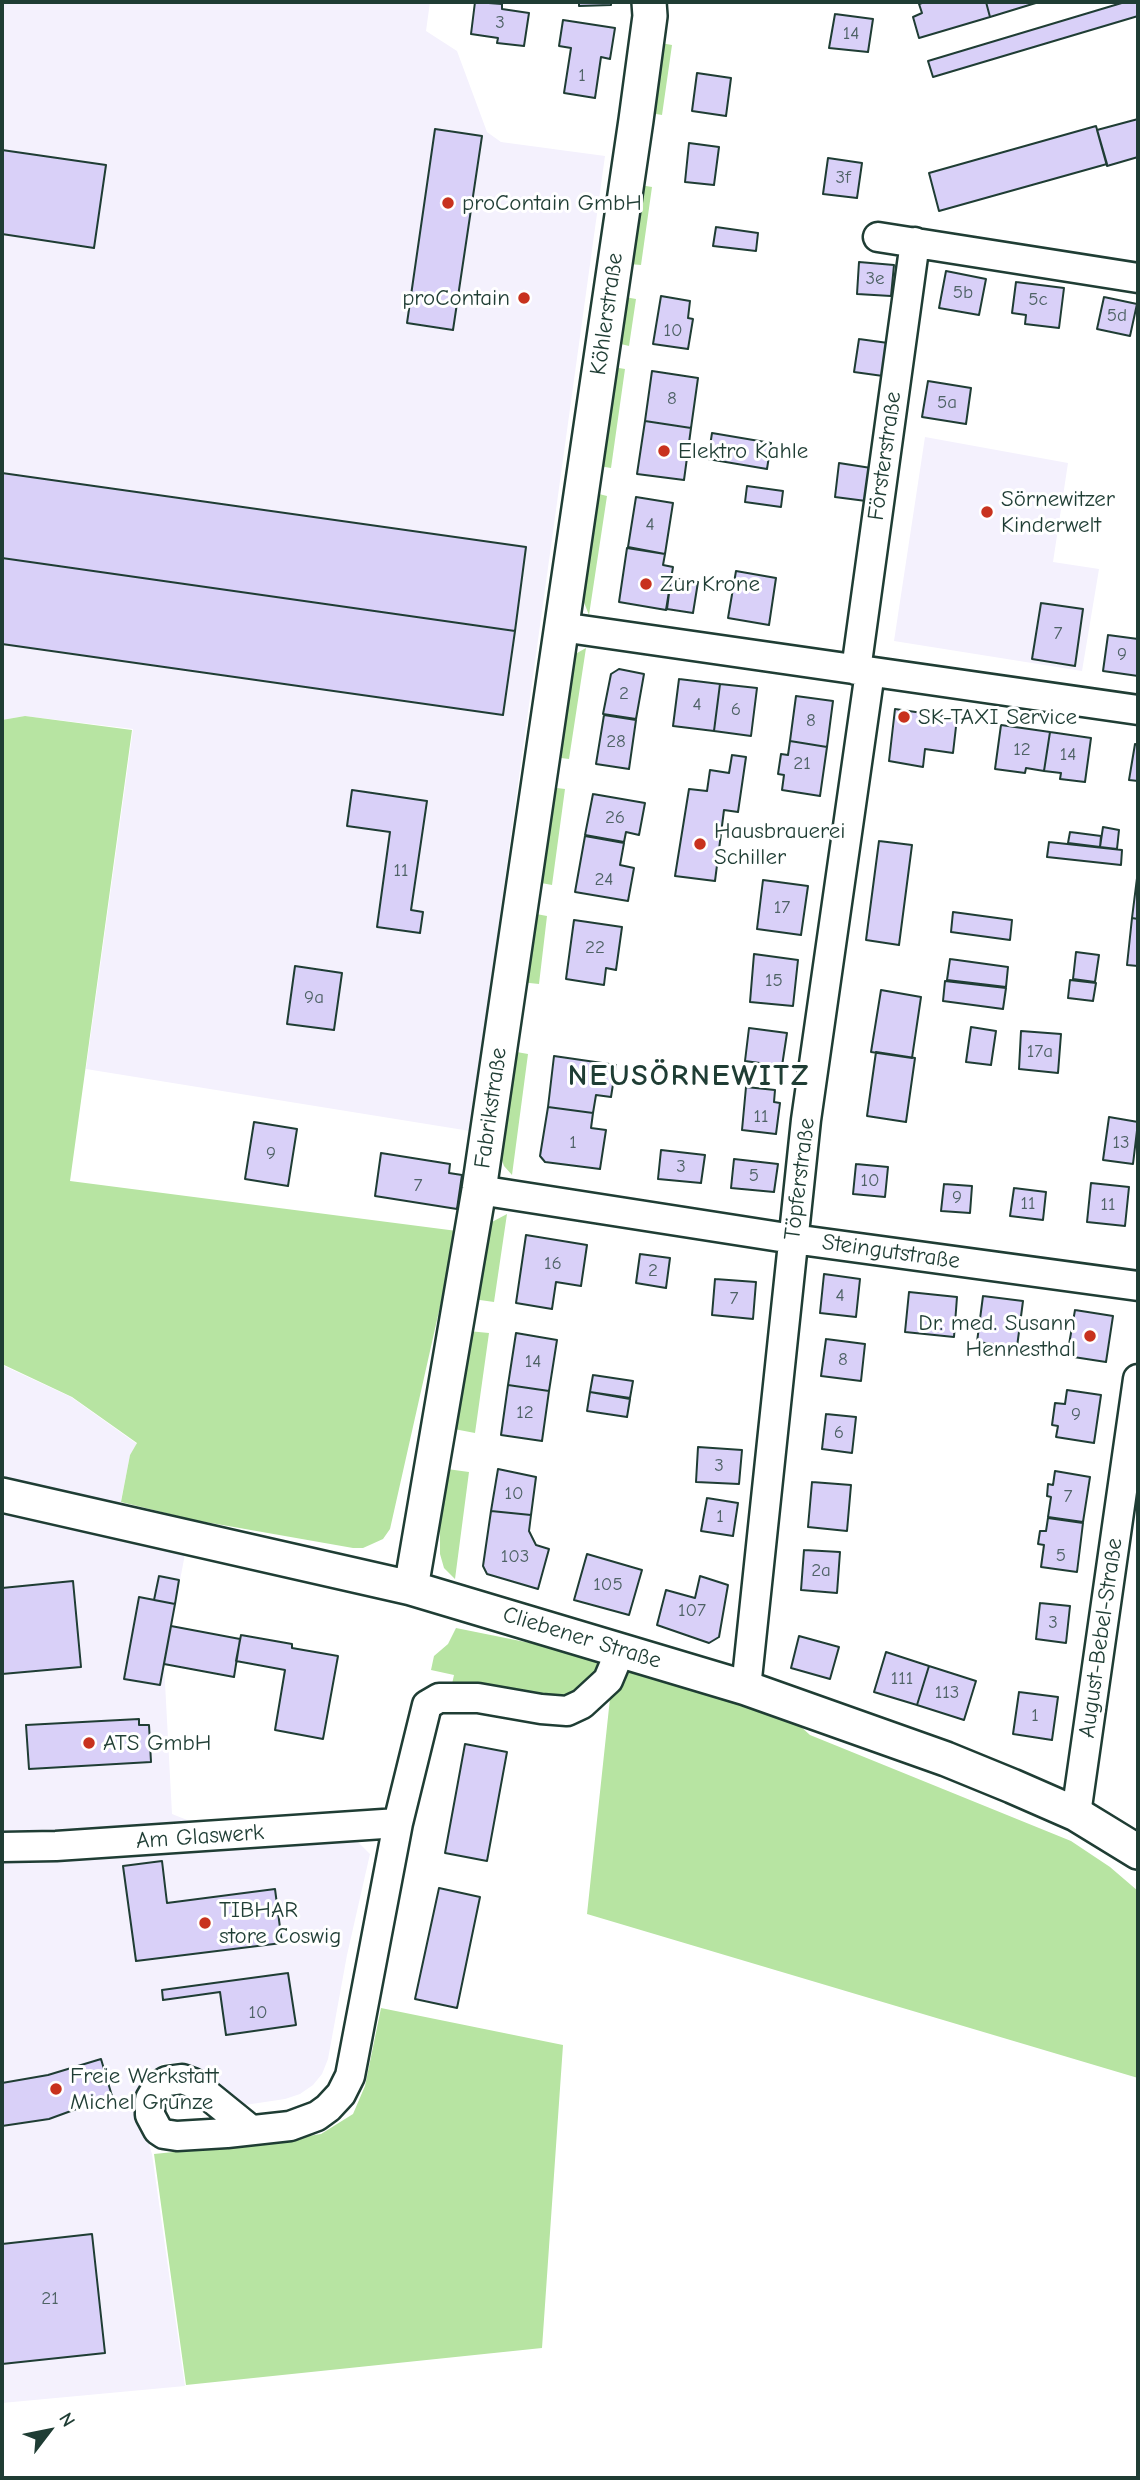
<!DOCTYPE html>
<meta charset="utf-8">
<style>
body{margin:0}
#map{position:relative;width:1140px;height:2480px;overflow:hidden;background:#fff;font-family:"Comic Neue",sans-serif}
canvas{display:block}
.frame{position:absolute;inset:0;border:4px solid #1f3d34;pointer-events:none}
.north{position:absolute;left:14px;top:2396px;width:70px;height:70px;-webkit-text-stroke:5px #fff;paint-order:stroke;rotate:58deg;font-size:19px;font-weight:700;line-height:28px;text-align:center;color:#1f3d34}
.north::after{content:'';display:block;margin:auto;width:24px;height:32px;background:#1f3d34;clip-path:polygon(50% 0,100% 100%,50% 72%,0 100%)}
</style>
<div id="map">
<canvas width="1140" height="2480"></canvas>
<div class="frame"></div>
<div class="north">N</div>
</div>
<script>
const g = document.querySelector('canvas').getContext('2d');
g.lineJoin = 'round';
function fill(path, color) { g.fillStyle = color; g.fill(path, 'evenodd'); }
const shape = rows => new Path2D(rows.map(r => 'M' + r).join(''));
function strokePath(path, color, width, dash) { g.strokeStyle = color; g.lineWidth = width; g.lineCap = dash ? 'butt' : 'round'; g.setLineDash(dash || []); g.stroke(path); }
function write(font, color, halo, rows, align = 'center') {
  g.font = font + ' "Comic Neue",sans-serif'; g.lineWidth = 6; g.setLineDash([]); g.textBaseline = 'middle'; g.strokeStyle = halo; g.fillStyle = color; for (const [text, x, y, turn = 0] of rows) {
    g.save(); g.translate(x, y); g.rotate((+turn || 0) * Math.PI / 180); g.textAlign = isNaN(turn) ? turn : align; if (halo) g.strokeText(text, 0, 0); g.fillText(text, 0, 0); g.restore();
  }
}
const built = shape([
 [2,2,430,2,426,31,457,51,487,132,501,142,605,156,470,1131,86,1069,133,729,25,716,2,720],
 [925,437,1068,463,1053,562,1099,569,1082,671,894,641],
 [2,1365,71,1397,137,1444,130,1455,114,1536,185,1554,164,1664,172,1814,248,1844,335,1838,357,1841,370,1854,347,1955,328,2059,322,2074,313,2085,300,2094,285,2099,245,2105,184,2062,162,2064,143,2077,135,2101,152,2154,185,2386,2,2403]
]);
const green = shape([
 [661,43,672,45,662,115,650,113],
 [640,185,652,187,641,265,629,264],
 [625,297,636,299,629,346,617,343],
 [613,367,625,369,611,468,599,466],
 [595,493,607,496,589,615,581,595],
 [586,648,569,759,553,757,570,662,577,653],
 [25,716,132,730,70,1181,457,1231,390,1529,383,1539,372,1544,363,1548,353,1548,194,1520,121,1502,130,1455,137,1443,72,1397,2,1364,2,720],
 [549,787,565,789,552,885,536,882],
 [531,913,547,916,539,984,520,982],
 [511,1051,528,1054,512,1175,504,1166,499,1152],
 [507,1214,494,1302,473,1299,490,1223],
 [468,1331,489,1333,475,1433,454,1429],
 [447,1469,469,1472,455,1579,444,1568,440,1554,440,1518],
 [456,1628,560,1649,603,1662,599,1676,565,1702,452,1684,454,1675,431,1670,434,1656,448,1644],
 [632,1668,718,1695,799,1725,810,1735,1071,1841,1110,1867,1138,1891,1138,2078,587,1914,611,1689],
 [381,2008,563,2045,542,2348,186,2385,154,2154,271,2142,321,2134,353,2114,365,2086]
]);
const building = shape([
 [475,2,502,4,502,9,529,13,524,46,497,43,498,38,471,34,475,2],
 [579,2,611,2,611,5,579,6,579,2],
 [925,2,986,2,990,17,919,38,913,17,922,13,919,4,925,2],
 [986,2,1039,2,990,17,986,2],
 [1125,2,1138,2,1138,16,933,77,928,61,1125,2],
 [835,14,873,19,868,52,829,48,835,14],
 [563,20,615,28,610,59,601,57,595,98,564,93,571,48,559,46,563,20],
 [697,73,731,78,726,116,692,111,697,73],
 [1138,119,1138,157,1107,166,1097,130,1138,119],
 [1096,126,1107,164,939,211,929,173,1096,126],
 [435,129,482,136,453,330,407,323,435,129],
 [689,143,719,147,714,185,685,182,689,143],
 [2,150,106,165,94,248,2,234,2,150],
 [828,158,862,163,857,198,823,194,828,158],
 [716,227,758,233,756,251,713,246,716,227],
 [859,262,894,265,891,296,857,294,859,262],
 [946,271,986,279,979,315,939,308,946,271],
 [1016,282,1064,288,1059,328,1025,324,1026,315,1012,313,1016,282],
 [661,296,690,301,688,318,693,319,688,349,653,344,661,296],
 [1104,297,1137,304,1130,336,1097,329,1104,297],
 [859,339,888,343,883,376,854,372,859,339],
 [652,371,698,378,691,428,645,421,652,371],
 [928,381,971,388,966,424,922,417,928,381],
 [645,421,691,428,684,480,637,474,645,421],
 [712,433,771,443,767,469,708,459,712,433],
 [839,463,871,468,866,501,835,497,839,463],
 [2,473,526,547,515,631,2,558,2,473],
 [747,486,783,491,781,507,745,502,747,486],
 [636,497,673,503,665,554,628,547,636,497],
 [627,548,665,554,663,565,673,567,666,610,619,602,627,548],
 [2,558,515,631,503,715,2,644,2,558],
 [736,571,776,578,769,625,728,618,736,571],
 [671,578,698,582,693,613,667,609,671,578],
 [1041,603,1083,609,1075,666,1032,659,1041,603],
 [1108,635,1138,639,1138,676,1103,671,1108,635],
 [619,669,644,674,636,719,603,714,611,674,619,669],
 [679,679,720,684,714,731,673,726,679,679],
 [720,684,757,688,751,736,714,731,720,684],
 [796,696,833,701,827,747,790,741,796,696],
 [895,709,957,718,953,753,925,749,923,767,889,761,895,709],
 [604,715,636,720,629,769,596,764,604,715],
 [1001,725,1050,732,1044,771,1026,768,1025,773,995,769,1001,725],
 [1050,732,1091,738,1085,782,1060,779,1061,773,1044,771,1050,732],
 [790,741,827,747,820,796,782,790,784,775,778,774,781,754,788,755,790,741],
 [1135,744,1138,745,1138,781,1129,780,1135,744],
 [732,755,746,757,738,812,724,810,715,881,675,876,689,789,707,791,710,770,729,773,732,755],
 [352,790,427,801,411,910,423,912,420,933,377,927,390,832,347,826,352,790],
 [593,794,645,803,639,835,626,832,624,842,585,835,593,794],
 [1103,827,1119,830,1117,849,1100,847,1103,827],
 [1070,832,1101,836,1100,847,1068,843,1070,832],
 [585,836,624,843,620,865,634,868,628,901,575,892,585,836],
 [879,841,912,845,899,945,866,940,879,841],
 [1049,842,1122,850,1121,865,1047,857,1049,842],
 [1138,870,1138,919,1132,918,1138,870],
 [763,880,808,886,801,935,757,929,763,880],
 [953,912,1012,920,1010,940,951,932,953,912],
 [1132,918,1138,919,1138,966,1127,965,1132,918],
 [574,920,622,927,616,970,606,968,604,985,566,979,574,920],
 [1076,952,1099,955,1095,982,1073,979,1076,952],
 [754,954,798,960,793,1006,750,1002,754,954],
 [950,959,1008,967,1006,987,947,980,950,959],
 [295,966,342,973,334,1030,287,1024,295,966],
 [1070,980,1096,983,1093,1001,1068,998,1070,980],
 [945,981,1006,988,1003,1009,943,1001,945,981],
 [881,990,921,997,912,1058,871,1052,881,990],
 [971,1027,996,1031,991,1065,966,1062,971,1027],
 [749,1028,787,1033,782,1066,745,1061,749,1028],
 [1021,1031,1061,1034,1058,1073,1019,1069,1021,1031],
 [876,1052,915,1058,906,1122,867,1116,876,1052],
 [554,1056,616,1065,611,1097,596,1095,593,1113,548,1107,554,1056],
 [746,1087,775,1090,774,1102,780,1103,776,1134,742,1130,746,1087],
 [548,1107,593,1113,591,1128,606,1130,600,1169,545,1162,540,1156,548,1107],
 [1109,1117,1138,1122,1133,1164,1103,1160,1109,1117],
 [254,1122,297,1129,288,1186,245,1179,254,1122],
 [661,1150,705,1155,701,1183,658,1179,661,1150],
 [381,1153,450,1164,449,1173,462,1175,457,1209,375,1196,381,1153],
 [734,1159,778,1164,774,1192,731,1188,734,1159],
 [856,1164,888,1167,885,1197,853,1194,856,1164],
 [1091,1183,1129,1187,1125,1226,1087,1222,1091,1183],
 [944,1184,972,1186,970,1213,941,1211,944,1184],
 [1014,1188,1046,1192,1043,1220,1010,1216,1014,1188],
 [526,1235,587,1245,581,1286,556,1282,552,1309,516,1303,526,1235],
 [640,1254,670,1258,666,1288,636,1283,640,1254],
 [824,1274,860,1279,856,1317,820,1313,824,1274],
 [715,1279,756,1282,753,1319,712,1315,715,1279],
 [909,1292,957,1297,954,1337,905,1332,909,1292],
 [983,1296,1023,1301,1017,1347,977,1342,983,1296],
 [1075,1310,1113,1316,1106,1362,1067,1356,1075,1310],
 [516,1333,557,1340,549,1391,508,1385,516,1333],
 [826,1339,865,1344,861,1381,821,1376,826,1339],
 [593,1375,633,1381,630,1398,590,1392,593,1375],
 [508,1385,549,1391,542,1441,501,1435,508,1385],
 [1067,1390,1101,1395,1094,1443,1056,1437,1058,1426,1052,1425,1055,1403,1065,1404,1067,1390],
 [590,1392,630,1399,627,1417,587,1411,590,1392],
 [826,1414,856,1417,852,1453,822,1449,826,1414],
 [698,1447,742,1450,739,1484,696,1482,698,1447],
 [498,1469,536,1477,531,1515,491,1511,498,1469],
 [1055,1471,1090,1477,1083,1522,1048,1517,1051,1497,1047,1496,1048,1484,1053,1485,1055,1471],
 [812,1482,851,1485,847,1531,808,1527,812,1482],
 [707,1498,738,1503,733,1536,701,1531,707,1498],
 [491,1511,531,1515,529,1531,536,1545,549,1549,538,1589,487,1574,483,1566,491,1511],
 [1048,1518,1083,1523,1077,1572,1041,1567,1044,1545,1038,1544,1040,1531,1046,1531,1048,1518],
 [804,1550,840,1552,837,1593,801,1590,804,1550],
 [587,1554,642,1570,629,1615,574,1600,587,1554],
 [159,1576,179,1580,175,1604,154,1600,159,1576],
 [700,1576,728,1585,719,1637,709,1643,657,1625,666,1590,695,1598,700,1576],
 [73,1581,81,1667,2,1674,2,1588,73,1581],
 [139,1597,175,1604,160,1685,124,1679,139,1597],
 [1040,1603,1070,1606,1066,1643,1036,1639,1040,1603],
 [171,1626,240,1639,234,1677,164,1664,171,1626],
 [241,1635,292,1644,292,1648,338,1656,323,1739,275,1730,285,1670,236,1661,241,1635],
 [799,1636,839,1647,830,1679,791,1668,799,1636],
 [886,1652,929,1666,917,1705,874,1692,886,1652],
 [929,1666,976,1681,964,1720,917,1705,929,1666],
 [1019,1692,1058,1697,1052,1740,1013,1734,1019,1692],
 [139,1719,139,1725,149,1725,151,1762,29,1769,26,1725,139,1719],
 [465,1744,507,1752,487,1861,445,1853,465,1744],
 [162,1861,167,1903,275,1889,282,1943,136,1961,123,1866,162,1861],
 [439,1888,480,1897,457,2008,415,1999,439,1888],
 [288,1973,296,2025,226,2035,220,1992,163,2000,162,1990,288,1973],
 [101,2059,112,2096,49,2119,2,2126,2,2083,48,2075,101,2059],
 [92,2234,105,2353,2,2364,2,2244,92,2234]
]);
const minor = shape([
 [878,237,1138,278],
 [561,627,1138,710],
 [856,670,915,242],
 [479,1190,793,1239,1138,1286],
 [746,1688,806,1120,870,672],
 [1076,1814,1138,1379],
 [398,1823,427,1705,439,1698,478,1698,541,1709,567,1711,582,1704,608,1680,621,1649],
 [2,1847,56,1846,398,1823,350,2076,341,2094,328,2108,317,2116,290,2126,227,2133,177,2136,164,2134,158,2130,150,2115,150,2099,157,2087,167,2081,182,2079,193,2083,251,2130]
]);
const tertiary = shape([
 [2,1495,411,1588,746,1688,946,1759,1012,1786,1076,1814,1138,1852],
 [411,1588,479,1190,636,120,650,16,649,2]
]);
const markers = [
 [448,203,7,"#c8321e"],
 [524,298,7,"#c8321e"],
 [664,451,7,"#c8321e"],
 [987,512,7,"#c8321e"],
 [646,584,7,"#c8321e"],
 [904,717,7,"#c8321e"],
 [700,844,7,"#c8321e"],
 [1090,1336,7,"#c8321e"],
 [89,1743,7,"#c8321e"],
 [205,1923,7,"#c8321e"],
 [56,2089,7,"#c8321e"]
];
const numberNames = [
 ["3",500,23],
 ["14",851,34],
 ["1",582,76],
 ["3f",843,178],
 ["3e",875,279],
 ["5b",963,293],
 ["5c",1038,300],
 ["5d",1117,316],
 ["10",673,331],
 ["8",672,399],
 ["5a",947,403],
 ["4",650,525],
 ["7",1058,634],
 ["9",1122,655],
 ["2",624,694],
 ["4",697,705],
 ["6",736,710],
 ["8",811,721],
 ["28",616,742],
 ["12",1022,750],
 ["14",1068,755],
 ["21",802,764],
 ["26",615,818],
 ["11",401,871],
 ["24",604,880],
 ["17",782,908],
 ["22",595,948],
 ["15",774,981],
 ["9a",314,998],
 ["17a",1040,1052],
 ["11",761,1117],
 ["1",573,1143],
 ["13",1121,1143],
 ["9",271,1154],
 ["3",681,1167],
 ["5",754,1176],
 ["10",870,1181],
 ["7",418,1186],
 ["9",957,1198],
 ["11",1028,1204],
 ["11",1108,1205],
 ["16",553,1264],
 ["2",653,1271],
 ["4",840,1296],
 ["7",734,1299],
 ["8",843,1360],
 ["14",533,1362],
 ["12",525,1413],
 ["9",1076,1415],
 ["6",839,1433],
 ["3",719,1466],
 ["10",514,1494],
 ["7",1068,1497],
 ["1",720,1517],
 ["5",1061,1556],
 ["103",515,1557],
 ["2a",821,1571],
 ["105",608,1585],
 ["107",692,1611],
 ["3",1053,1623],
 ["111",902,1679],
 ["113",947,1693],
 ["1",1035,1716],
 ["10",258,2013],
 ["21",50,2299]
];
const poiNames = [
 ["proContain GmbH",462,203],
 ["proContain",510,298,"right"],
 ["Elektro Kahle",678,451],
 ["Sörnewitzer",1001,499],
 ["Kinderwelt",1001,525],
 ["Zur Krone",660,584],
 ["SK-TAXI Service",918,717],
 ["Hausbrauerei",714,831],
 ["Schiller",714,857],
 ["Dr. med. Susann",1076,1323,"right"],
 ["Hennesthal",1076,1349,"right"],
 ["ATS GmbH",103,1743],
 ["TIBHAR",219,1910],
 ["store Coswig",219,1936],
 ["Freie Werkstatt",70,2076],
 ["Michel Grunze",70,2102]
];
const streetNames = [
 ["Köhlerstraße",607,314,-82],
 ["Försterstraße",885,456,-82],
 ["Fabrikstraße",491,1108,-82],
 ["Töpferstraße",800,1179,-83],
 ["Steingutstraße",891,1252,8],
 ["Cliebener Straße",582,1638,17],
 ["August-Bebel-Straße",1101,1638,-82],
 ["Am Glaswerk",200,1837,-4]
];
const districtNames = [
 ["NEUSÖRNEWITZ",689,1077]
];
fill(built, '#f4f1fd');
fill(green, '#b7e4a2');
fill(building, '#d9d0f8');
strokePath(building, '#1f3d34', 2);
strokePath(minor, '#1f3d34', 33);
strokePath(tertiary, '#1f3d34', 38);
strokePath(minor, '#fff', 28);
strokePath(tertiary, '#fff', 33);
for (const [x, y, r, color] of markers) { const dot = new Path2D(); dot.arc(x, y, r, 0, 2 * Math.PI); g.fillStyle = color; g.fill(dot); strokePath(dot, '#fff', 2.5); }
write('19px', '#4e6265', null, numberNames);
write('23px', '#1f3d34', '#fff', poiNames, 'left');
write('23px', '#1f3d34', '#fff', streetNames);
g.letterSpacing = '2px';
write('bold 30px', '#1f3d34', '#fff', districtNames);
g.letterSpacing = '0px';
</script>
